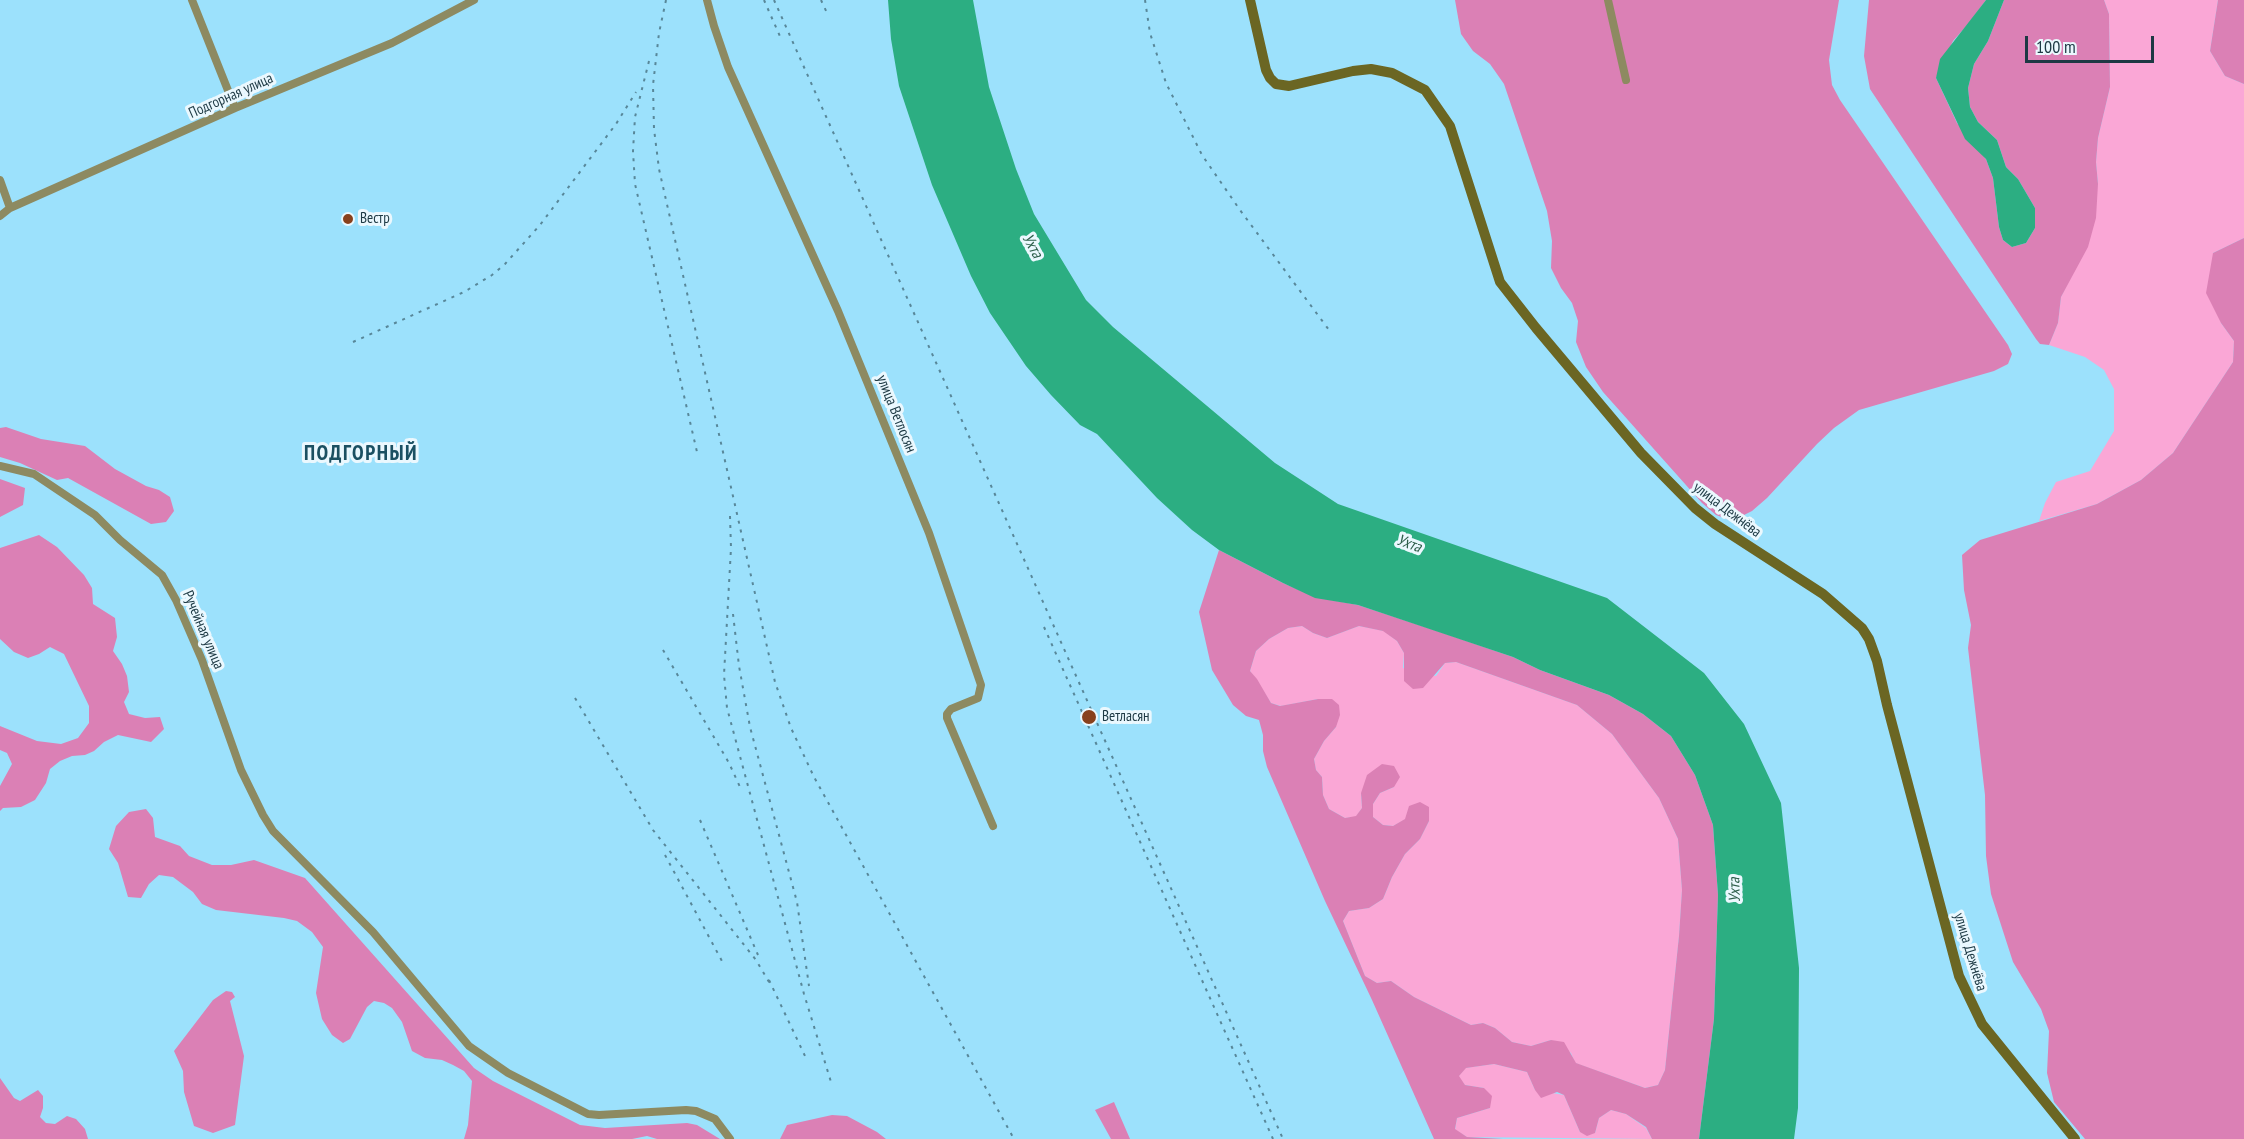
<!DOCTYPE html>
<meta charset="utf-8">
<style>
body{margin:0}
#map{position:relative;width:2244px;height:1139px;overflow:hidden;background:#9ce1fc;font-family:"PT Sans Narrow",sans-serif}
canvas{display:block}
.scale{position:absolute;left:2025px;top:36px;width:129px;height:27px;box-sizing:border-box;border:3px solid #1d3944;border-top:0;padding-left:8px;font-size:18px;line-height:21px;white-space:nowrap;color:#1d3944;-webkit-text-stroke:4px #ebf8fe;paint-order:stroke}
</style>
<div id="map">
<canvas width="2244" height="1139"></canvas>
<div class="scale">100 m</div>
</div>
<script>
const g = document.querySelector('canvas').getContext('2d');
g.lineJoin = 'round';
function fill(path, color) { g.fillStyle = color; g.fill(path, 'evenodd'); }
const shape = rows => new Path2D(rows.map(r => 'M' + r).join(''));
function strokePath(path, color, width, dash) { g.strokeStyle = color; g.lineWidth = width; g.lineCap = dash ? 'butt' : 'round'; g.setLineDash(dash || []); g.stroke(path); }
function write(font, color, halo, rows, align = 'center') {
  g.font = font + ' "PT Sans Narrow",sans-serif'; g.lineWidth = 6; g.setLineDash([]); g.textBaseline = 'middle'; g.strokeStyle = halo; g.fillStyle = color; for (const [text, x, y, turn = 0] of rows) {
    g.save(); g.translate(x, y); g.rotate((+turn || 0) * Math.PI / 180); g.textAlign = isNaN(turn) ? turn : align; if (halo) g.strokeText(text, 0, 0); g.fillText(text, 0, 0); g.restore();
  }
}
const green = shape([
 [2104,0,2218,0,2210,51,2225,76,2244,84,2244,238,2213,253,2221,323,2234,341,2233,362,2173,453,2141,480,2097,504,2039,521,2045,503,2056,482,2090,471,2114,431,2114,389,2104,370,2085,357,2049,345,2058,323,2061,297,2073,272,2098,184,2096,162,2098,138,2110,87,2109,14],
 [1302,626,1313,633,1327,638,1359,626,1384,631,1397,641,1404,653,1403,668,1436,676,1445,663,1456,662,1577,705,1612,734,1659,798,1678,839,1682,890,1679,936,1665,1070,1658,1085,1645,1088,1575,1063,1571,1053,1551,1040,1531,1046,1512,1042,1495,1028,1483,1023,1471,1025,1414,997,1391,981,1377,983,1365,976,1343,921,1349,911,1369,908,1383,899,1392,877,1405,854,1420,839,1429,821,1429,807,1393,826,1383,825,1373,817,1373,804,1380,793,1394,787,1361,793,1362,808,1356,817,1345,818,1329,809,1323,795,1322,777,1316,770,1314,759,1324,741,1336,727,1318,699,1281,706,1271,703,1250,671,1256,651,1269,639,1288,628],
 [1494,1064,1527,1072,1535,1090,1564,1095,1580,1132,1595,1133,1599,1118,1611,1110,1626,1114,1646,1128,1652,1139,1467,1137,1455,1130,1457,1118,1490,1108,1484,1088,1465,1085,1458,1077,1465,1068]
]);
const forest = shape([
 [1455,0,1839,0,1829,60,1832,85,1840,100,2008,345,2012,354,2008,364,1994,371,1859,410,1834,428,1817,444,1767,498,1752,511,1732,521,1716,515,1702,503,1603,392,1586,367,1576,342,1578,321,1572,303,1561,288,1551,268,1552,241,1547,211,1504,84,1490,64,1473,51,1461,34],
 [1869,0,1986,0,1969,23,1953,41,1936,78,1957,123,1986,159,1993,178,1999,227,2003,240,2012,247,2026,243,2035,228,2035,208,2018,179,2006,167,1997,140,1978,122,1970,107,1968,88,1974,64,1988,41,2004,0,2104,0,2109,14,2110,87,2098,138,2096,162,2098,184,2096,218,2088,247,2061,297,2058,323,2049,345,2040,344,2036,339,1870,89,1864,56],
 [2218,0,2244,0,2244,84,2225,76,2210,51],
 [2244,238,2244,1139,2085,1139,2054,1102,2047,1073,2049,1031,2041,1009,2013,962,1991,894,1986,856,1985,795,1968,648,1971,625,1964,590,1962,555,1980,540,2097,504,2141,480,2173,453,2233,362,2234,341,2221,323,2206,293,2213,253],
 [6,427,41,439,85,446,115,469,146,486,159,490,170,497,174,511,166,522,151,524,68,478,57,480,20,463,0,457,0,428],
 [0,479,25,488,23,505,0,517],
 [39,535,57,547,84,575,92,588,93,604,115,618,117,637,113,651,122,664,127,676,129,692,124,702,129,714,145,718,160,717,164,729,151,742,118,735,104,742,94,751,85,755,72,756,60,761,50,769,46,783,35,800,21,807,3,808,0,811,0,786,12,764,7,753,0,750,0,726,37,741,61,744,78,738,89,723,89,706,64,654,50,647,39,654,28,658,14,652,0,639,0,548],
 [1219,550,1283,583,1315,597,1358,605,1440,632,1513,657,1540,670,1609,695,1643,714,1671,736,1695,775,1713,825,1718,895,1714,1019,1699,1139,1652,1139,1646,1127,1626,1114,1611,1110,1599,1118,1595,1133,1587,1136,1580,1132,1564,1095,1557,1092,1541,1098,1535,1090,1527,1072,1494,1064,1466,1068,1459,1076,1465,1085,1484,1088,1492,1096,1490,1108,1457,1118,1455,1129,1467,1137,1503,1139,1434,1139,1372,1000,1325,901,1267,767,1263,751,1263,735,1259,720,1246,716,1233,705,1212,670,1199,612],
 [1302,626,1313,633,1327,638,1359,626,1383,631,1397,641,1404,653,1404,681,1413,689,1423,688,1445,663,1456,662,1577,705,1612,734,1659,798,1678,839,1682,890,1679,936,1665,1070,1658,1085,1645,1088,1576,1063,1564,1042,1551,1040,1531,1046,1512,1042,1495,1028,1483,1023,1471,1025,1414,997,1391,981,1377,983,1365,976,1343,921,1349,911,1369,908,1383,899,1392,877,1405,854,1420,839,1429,821,1429,807,1420,802,1409,806,1405,819,1393,826,1383,825,1373,817,1373,804,1380,793,1394,787,1400,777,1394,766,1382,764,1367,775,1361,793,1362,808,1356,816,1345,818,1329,809,1323,795,1322,777,1316,770,1314,759,1324,741,1336,727,1340,715,1339,705,1332,699,1318,699,1280,706,1271,703,1257,679,1250,671,1256,651,1269,639,1288,628],
 [146,809,153,818,155,837,180,846,189,856,212,865,231,865,254,860,305,878,474,1068,493,1081,580,1125,605,1128,687,1123,697,1125,720,1139,657,1139,647,1136,632,1139,464,1139,468,1125,472,1081,464,1071,453,1065,442,1060,425,1058,412,1051,402,1022,392,1008,384,1003,374,1001,367,1007,350,1039,343,1043,332,1035,322,1019,316,993,323,947,312,932,297,921,284,918,216,910,202,904,193,892,173,877,159,875,149,884,141,898,128,897,118,863,109,849,116,826,129,812],
 [226,991,232,992,235,997,230,1001,244,1056,235,1125,213,1133,194,1126,184,1092,183,1071,174,1051,213,1000],
 [0,1078,14,1098,20,1101,38,1090,43,1096,43,1108,40,1117,46,1123,55,1124,67,1116,76,1119,85,1129,88,1139,0,1139],
 [1114,1102,1130,1139,1111,1139,1095,1110],
 [832,1115,847,1116,877,1132,886,1139,780,1139,787,1125]
]);
const water = shape([
 [888,0,973,0,989,87,1016,169,1034,214,1086,300,1113,327,1275,463,1338,504,1607,598,1704,673,1744,724,1781,803,1799,968,1798,1108,1794,1139,1699,1139,1714,1019,1718,895,1713,825,1695,775,1671,736,1643,714,1609,695,1540,670,1513,657,1358,605,1315,598,1283,583,1219,550,1192,530,1157,498,1097,434,1080,425,1051,395,1026,366,990,313,971,276,932,185,899,86,891,39],
 [1986,0,2004,0,1988,41,1974,64,1968,88,1970,107,1978,122,1997,140,2006,167,2018,179,2035,208,2035,228,2026,243,2012,247,2003,240,1999,227,1993,178,1986,159,1965,139,1936,78,1940,59]
]);
const street = shape([
 [192,0,235,108],
 [707,0,714,26,728,67,838,311,929,533,981,685,978,698,951,709,947,714,947,718,993,826],
 [1608,0,1626,80],
 [0,180,10,208],
 [0,216,10,208,235,108,392,43,474,0],
 [0,466,34,474,95,515,120,540,162,575,176,600,202,660,241,770,263,815,273,831,373,932,469,1046,508,1073,588,1114,599,1115,686,1110,696,1111,715,1119,730,1139]
]);
const secondary = shape([
 [1250,0,1266,70,1270,78,1276,84,1289,86,1353,71,1371,69,1392,73,1425,90,1450,126,1500,282,1536,328,1641,453,1695,508,1715,524,1823,594,1862,628,1869,639,1877,661,1887,705,1959,976,1982,1024,2075,1139]
]);
const rail = shape([
 [666,0,659,33,653,85,654,129,659,169,775,682,791,728,814,777,1014,1139],
 [764,0,782,41],
 [774,0,1283,1139],
 [821,0,827,13],
 [1145,0,1150,33,1166,83,1202,155,1240,210,1329,330],
 [649,61,635,117,633,151,635,184,697,452],
 [353,342,464,292,492,275,505,264,540,225,616,124,636,92],
 [730,516,731,548,724,675,727,708,804,994,831,1082],
 [733,614,739,666,750,727,797,902,809,986],
 [1044,627,1273,1139],
 [663,650,729,763,740,787],
 [575,698,653,830,756,960,772,987],
 [700,820,758,955],
 [665,855,723,963],
 [769,980,805,1056]
]);
const markers = [
 [348,219,6,"#88411d"],
 [1089,717,8,"#88411d"]
];
const streetNames = [
 ["Подгорная улица",231,96,-24],
 ["улица Ветлосян",896,414,68],
 ["улица Дежнёва",1727,510,37],
 ["Ручейная улица",203,630,67],
 ["улица Дежнёва",1970,952,73]
];
const poiNames = [
 ["Вестр",360,219],
 ["Ветласян",1102,717]
];
const waterNames = [
 ["Ухта",1032,246,61],
 ["Ухта",1409,544,20],
 ["Ухта",1735,890,-92]
];
const districtNames = [
 ["ПОДГОРНЫЙ",361,454]
];
fill(green, '#faa7d6');
fill(forest, '#db80b5');
fill(water, '#2cae82');
strokePath(street, '#8d8a61', 8);
strokePath(secondary, '#6b6623', 10);
strokePath(rail, '#588799', 2, [3, 6]);
for (const [x, y, r, color] of markers) { const dot = new Path2D(); dot.arc(x, y, r, 0, 2 * Math.PI); g.fillStyle = color; g.fill(dot); strokePath(dot, '#ebf8fe', 2); }
write('15px', '#1d3944', '#ebf8fe', streetNames);
write('15px', '#1d3944', '#ebf8fe', poiNames, 'left');
write('italic 16px', '#2e5f4b', '#ebf8fe', waterNames);
g.letterSpacing = '1.5px';
write('bold 21px', '#1b5062', '#ebf8fe', districtNames);
g.letterSpacing = '0px';
</script>
